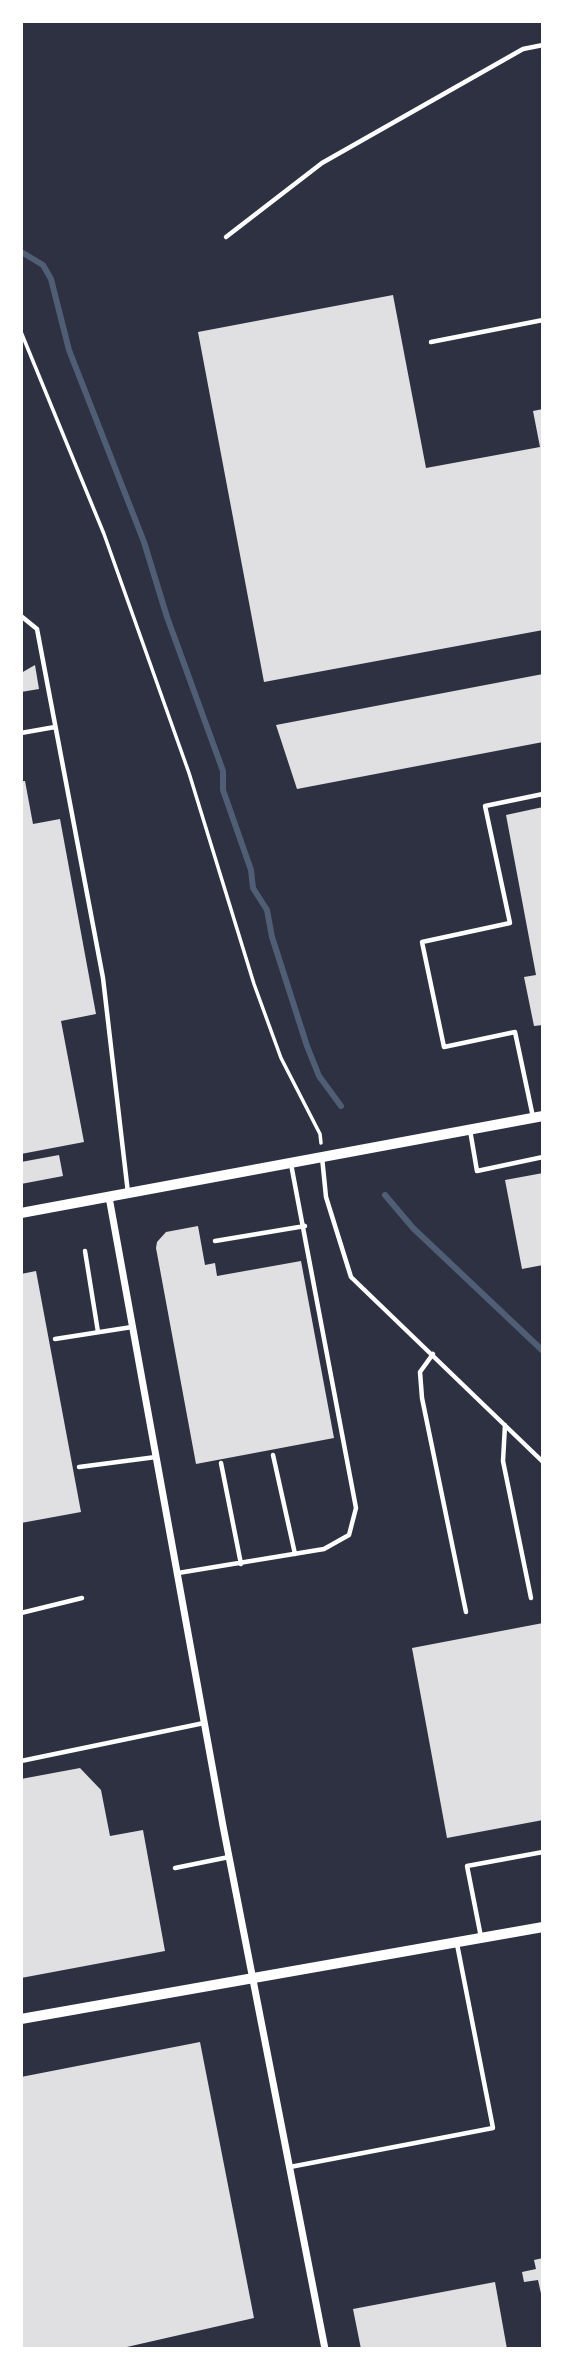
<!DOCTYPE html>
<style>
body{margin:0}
#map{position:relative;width:564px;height:2370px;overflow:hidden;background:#2d3142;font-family:"Work Sans",sans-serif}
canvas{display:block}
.frame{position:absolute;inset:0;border:23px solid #fff;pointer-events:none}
</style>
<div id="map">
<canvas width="564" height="2370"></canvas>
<div class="frame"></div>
</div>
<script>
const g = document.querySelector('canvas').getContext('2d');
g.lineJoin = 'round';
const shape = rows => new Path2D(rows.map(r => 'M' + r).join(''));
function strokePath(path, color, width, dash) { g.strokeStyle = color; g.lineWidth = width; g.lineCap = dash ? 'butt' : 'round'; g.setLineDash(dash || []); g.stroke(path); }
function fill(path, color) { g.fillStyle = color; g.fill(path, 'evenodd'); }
const stream = shape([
 [23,253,43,265,51,279,69,350,144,542,167,617,223,771,223,790,251,870,253,888,267,910,272,937,307,1046,319,1076,341,1106],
 [385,1195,413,1228,543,1351]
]);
const building = shape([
 [393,295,426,468,540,447,533,411,543,409,543,630,264,682,198,332],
 [35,665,39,689,21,692,21,673],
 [543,674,543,742,297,789,276,725],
 [21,781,25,781,33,824,60,819,96,1014,61,1021,84,1142,21,1154],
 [543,807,543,1025,534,1026,524,977,536,975,506,815],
 [59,1155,63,1176,21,1184,21,1162],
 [543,1173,543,1265,522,1269,505,1180],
 [198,1226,205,1265,215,1263,217,1276,301,1261,334,1438,196,1464,156,1248,157,1242,166,1232],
 [36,1271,81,1512,21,1523,21,1274],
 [543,1623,543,1820,447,1838,412,1648],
 [80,1768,101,1790,110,1836,143,1830,165,1951,21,1978,21,1779],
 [200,2042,254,2318,118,2349,21,2349,21,2077],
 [543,2258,543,2298,542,2298,538,2280,524,2282,522,2272,536,2269,534,2260],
 [495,2282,507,2349,361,2349,353,2309]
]);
const path = shape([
 [21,332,104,534,189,773,254,984,281,1058,320,1134,321,1143]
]);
const service = shape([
 [226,237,322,163,523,49,543,45],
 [431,342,543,320],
 [21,616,37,629,103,978,128,1193],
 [21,733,55,727],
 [533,1117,515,1032,444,1047,422,942,510,923,485,806,543,794],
 [470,1130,477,1171,543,1157],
 [322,1157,326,1197,351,1277,543,1462],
 [215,1241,305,1226],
 [85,1251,98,1332],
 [55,1339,132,1327],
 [433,1354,420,1372,422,1398,466,1612],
 [505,1425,503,1461,531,1598],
 [273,1455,295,1554],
 [221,1463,241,1564],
 [79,1467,156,1457],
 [178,1573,324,1549,349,1535,356,1508,291,1164],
 [21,1613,82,1598],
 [21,1761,204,1723],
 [175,1868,229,1857],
 [481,1937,467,1866,543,1852],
 [290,2167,493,2128,457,1944]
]);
const minor = shape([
 [109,1197,223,1826,325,2349]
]);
const tertiary = shape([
 [21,1213,543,1116],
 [21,2019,543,1927]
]);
strokePath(stream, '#4f5d75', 6);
fill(building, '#e0e0e3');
strokePath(path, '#fff', 3.5);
strokePath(service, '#fff', 4.5);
strokePath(minor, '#fff', 7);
strokePath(tertiary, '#fff', 10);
</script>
